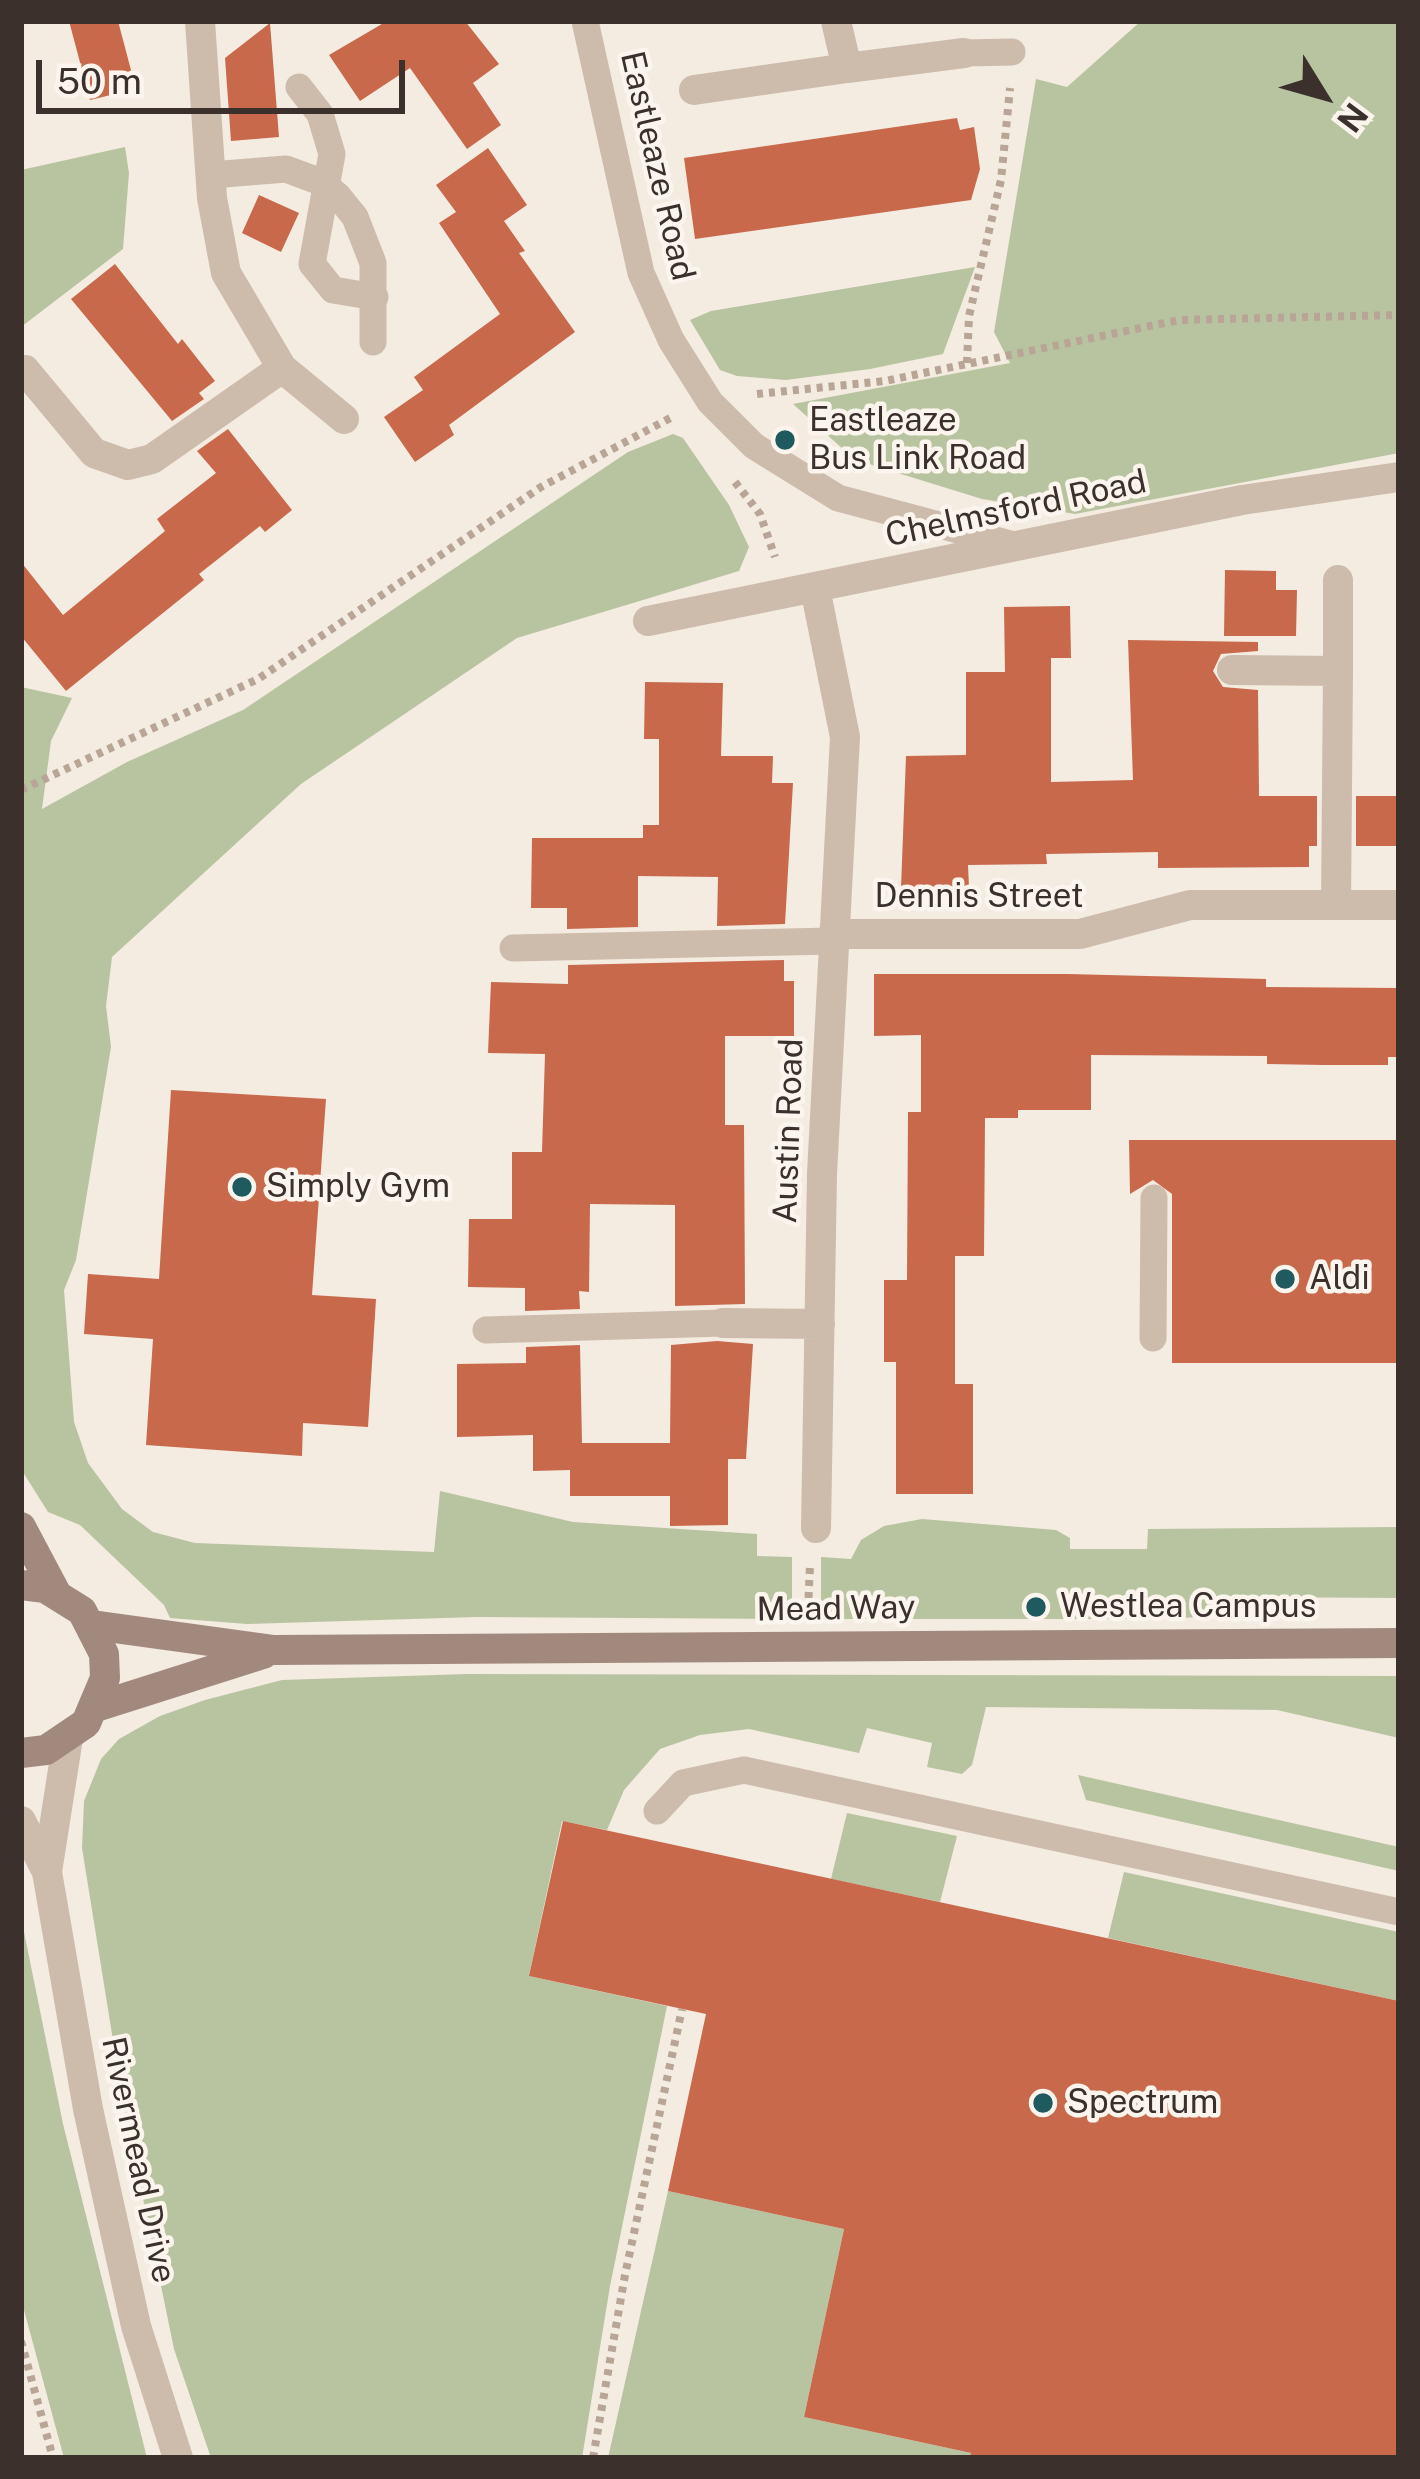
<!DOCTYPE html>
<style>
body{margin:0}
#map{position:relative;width:1420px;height:2479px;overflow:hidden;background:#f4ebe1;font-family:"Public Sans",sans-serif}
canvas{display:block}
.frame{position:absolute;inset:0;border:24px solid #3b302b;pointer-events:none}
.north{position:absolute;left:1264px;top:36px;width:120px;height:120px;-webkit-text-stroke:9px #fbf5ee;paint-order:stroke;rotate:127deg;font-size:33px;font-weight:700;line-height:48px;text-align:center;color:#3b302b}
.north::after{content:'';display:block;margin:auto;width:42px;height:54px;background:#3b302b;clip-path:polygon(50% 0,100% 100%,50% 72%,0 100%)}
.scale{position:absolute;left:36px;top:60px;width:369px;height:54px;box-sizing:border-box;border:6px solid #3b302b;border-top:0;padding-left:15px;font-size:36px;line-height:42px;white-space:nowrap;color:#3b302b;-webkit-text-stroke:9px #fbf5ee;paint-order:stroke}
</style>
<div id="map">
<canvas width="1420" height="2479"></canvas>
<div class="frame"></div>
<div class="north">N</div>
<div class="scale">50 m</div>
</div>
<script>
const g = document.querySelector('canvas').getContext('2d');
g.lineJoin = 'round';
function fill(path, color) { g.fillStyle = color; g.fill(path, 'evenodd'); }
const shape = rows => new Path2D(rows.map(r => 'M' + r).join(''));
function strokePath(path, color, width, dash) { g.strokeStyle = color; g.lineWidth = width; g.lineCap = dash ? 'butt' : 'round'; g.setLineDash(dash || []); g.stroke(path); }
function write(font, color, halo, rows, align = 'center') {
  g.font = font + ' "Public Sans",sans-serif'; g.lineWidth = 9; g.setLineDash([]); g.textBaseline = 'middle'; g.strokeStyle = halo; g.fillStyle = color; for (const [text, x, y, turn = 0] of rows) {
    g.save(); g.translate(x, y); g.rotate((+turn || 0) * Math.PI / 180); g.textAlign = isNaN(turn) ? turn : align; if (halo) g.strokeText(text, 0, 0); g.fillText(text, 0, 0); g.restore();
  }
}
const green = shape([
 [1141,21,1399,21,1399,453,1075,514,982,499,872,465,844,450,793,404,1010,363,994,332,1036,79,1067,87],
 [125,147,129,173,123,249,21,327,21,170],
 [975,267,943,354,870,369,786,380,737,376,720,370,690,320,711,311],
 [673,434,683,438,729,505,749,547,739,571,517,638,301,784,112,957,106,1006,111,1047,76,1260,64,1290,74,1422,88,1463,122,1509,153,1532,195,1543,434,1552,440,1491,573,1522,757,1534,757,1556,792,1557,792,1619,477,1617,247,1624,170,1618,164,1605,80,1525,48,1512,21,1469,21,687,72,698,51,741,42,809,127,762,243,710,628,452],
 [922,1519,1056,1530,1070,1538,1070,1549,1147,1549,1148,1529,1399,1527,1399,1598,1237,1597,1235,1616,1146,1619,821,1619,821,1557,851,1559,861,1540,884,1526],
 [467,1674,1399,1676,1399,1738,1277,1710,986,1707,972,1765,962,1774,927,1767,932,1743,867,1728,859,1753,749,1729,700,1735,660,1749,624,1790,607,1830,562,1821,529,1976,667,2006,610,2286,582,2458,211,2458,174,2349,122,2096,82,1848,84,1801,101,1759,119,1739,160,1716,205,1700,282,1680],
 [1078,1775,1399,1847,1399,1871,1086,1800],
 [847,1813,957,1836,940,1902,831,1879],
 [1124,1872,1399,1932,1399,2001,1108,1938],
 [21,1917,63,2124,147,2458,64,2458,21,2299],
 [668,2191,844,2229,804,2417,971,2453,970,2458,608,2458]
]);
const building = shape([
 [69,21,118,21,136,89,90,100],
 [387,21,465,21,499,64,473,83,501,125,467,149,410,68,360,101,329,55],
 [270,23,279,137,231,141,225,58],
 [957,118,960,130,974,127,980,169,971,200,695,239,684,158],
 [488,148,527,205,504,221,525,251,519,253,575,332,449,425,454,435,415,462,384,417,423,390,414,377,500,314,439,223,456,212,436,185],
 [259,195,299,213,281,252,242,233],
 [115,264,178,344,182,339,215,381,199,393,204,399,172,421,71,299],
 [228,429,292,510,265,532,260,526,199,574,204,580,66,691,21,636,21,562,63,615,165,531,157,519,216,473,197,451],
 [1225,570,1276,571,1276,590,1297,590,1296,636,1224,636],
 [1070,606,1071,658,1051,658,1051,782,1133,780,1128,640,1258,642,1258,651,1221,654,1213,671,1223,687,1258,690,1259,796,1317,796,1317,846,1309,846,1309,867,1158,868,1158,852,1046,854,1047,864,968,865,969,887,901,888,906,756,966,755,966,672,1005,672,1004,607],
 [645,682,723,683,721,756,773,756,772,783,793,783,785,924,717,926,718,877,638,876,638,927,567,929,567,908,531,908,532,838,643,838,643,825,659,825,659,739,644,739],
 [1356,796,1399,796,1399,846,1356,846],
 [784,960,784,981,794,981,794,1036,725,1036,725,1125,744,1125,745,1304,675,1306,675,1205,590,1204,589,1292,579,1291,580,1309,525,1311,525,1288,468,1287,469,1219,512,1219,512,1152,542,1152,545,1054,488,1053,491,982,568,984,568,965],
 [874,974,1068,974,1266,979,1266,987,1399,988,1399,1057,1388,1057,1388,1065,1324,1065,1267,1064,1267,1056,1091,1055,1091,1110,1018,1110,1018,1118,985,1118,984,1256,955,1256,955,1384,973,1384,973,1494,896,1494,896,1362,884,1362,884,1280,907,1280,908,1112,921,1112,921,1035,874,1036],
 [171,1090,326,1099,312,1295,376,1299,368,1427,303,1423,302,1456,146,1445,153,1339,84,1334,88,1274,159,1279],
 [1129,1140,1399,1140,1399,1363,1172,1363,1172,1194,1153,1180,1130,1194],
 [717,1341,753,1344,746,1459,728,1459,728,1525,670,1526,670,1496,570,1496,570,1470,533,1471,533,1435,457,1437,457,1364,526,1363,526,1347,580,1345,582,1443,670,1443,671,1345],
 [563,1821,1399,2001,1399,2458,970,2458,971,2453,804,2417,844,2229,668,2191,706,2014,529,1976]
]);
const path = shape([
 [967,363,969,316,1001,180,1010,88],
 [757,394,885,381,1179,320,1399,315],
 [735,482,760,514,775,557],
 [21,790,258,679,541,487,674,416],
 [808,1610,810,1565],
 [21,2341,53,2458],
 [593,2458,625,2275,682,2009]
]);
const service = shape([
 [585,21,641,273,671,340,710,402,754,446,838,498,1014,545],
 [964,53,1012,52],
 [299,87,320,114,332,154,312,264,333,290,375,297],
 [211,175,286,169,321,182,338,196,355,217,373,263,373,342],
 [513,948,832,941],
 [486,1330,723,1323],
 [1153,1338,1154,1198],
 [657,1811,683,1783,744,1770,1399,1912]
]);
const minor = shape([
 [200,21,212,198,226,273,282,368,344,419],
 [836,21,847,68,964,53],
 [694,90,847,68],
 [25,370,94,453,128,465,152,459,282,368],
 [1338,580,1338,671],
 [815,588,845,737,822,1174,816,1528],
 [648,621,1242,500,1399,477],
 [1232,670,1338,671,1336,905],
 [833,934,1080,934,1190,905,1399,905],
 [723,1323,820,1324],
 [21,1821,47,1872,88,2109,136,2326,178,2458],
 [47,1872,68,1738]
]);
const secondary = shape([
 [21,1527,56,1593],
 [21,1585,45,1588,82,1611,104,1654,105,1678,86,1723,46,1750,21,1753],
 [92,1625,274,1650,1399,1643],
 [96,1707,263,1654]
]);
const markers = [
 [785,440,12,"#1f5a5e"],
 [242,1187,12,"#1f5a5e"],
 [1285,1279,12,"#1f5a5e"],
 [1036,1607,12,"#1f5a5e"],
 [1043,2103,12,"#1f5a5e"]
];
const streetNames = [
 ["Eastleaze Road",657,166,77],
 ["Chelmsford Road",1016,509,-12],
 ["Dennis Street",979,897],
 ["Austin Road",789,1131,-88],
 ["Mead Way",836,1609,-1],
 ["Rivermead Drive",138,2160,78]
];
const poiNames = [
 ["Eastleaze",809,421],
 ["Bus Link Road",809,459],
 ["Simply Gym",266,1187],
 ["Aldi",1309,1279],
 ["Westlea Campus",1060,1607],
 ["Spectrum",1067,2103]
];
fill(green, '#b8c4a0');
fill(building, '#c8694b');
strokePath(path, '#b9a596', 8, [6, 6]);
strokePath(service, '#cdbbac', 27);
strokePath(minor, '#cdbbac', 30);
strokePath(secondary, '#a18a7d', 30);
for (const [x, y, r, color] of markers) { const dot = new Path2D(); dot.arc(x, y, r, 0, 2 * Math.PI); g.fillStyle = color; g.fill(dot); strokePath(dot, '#fbf5ee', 4.5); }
write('33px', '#3b302b', '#fbf5ee', streetNames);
write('33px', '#3b302b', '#fbf5ee', poiNames, 'left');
</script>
